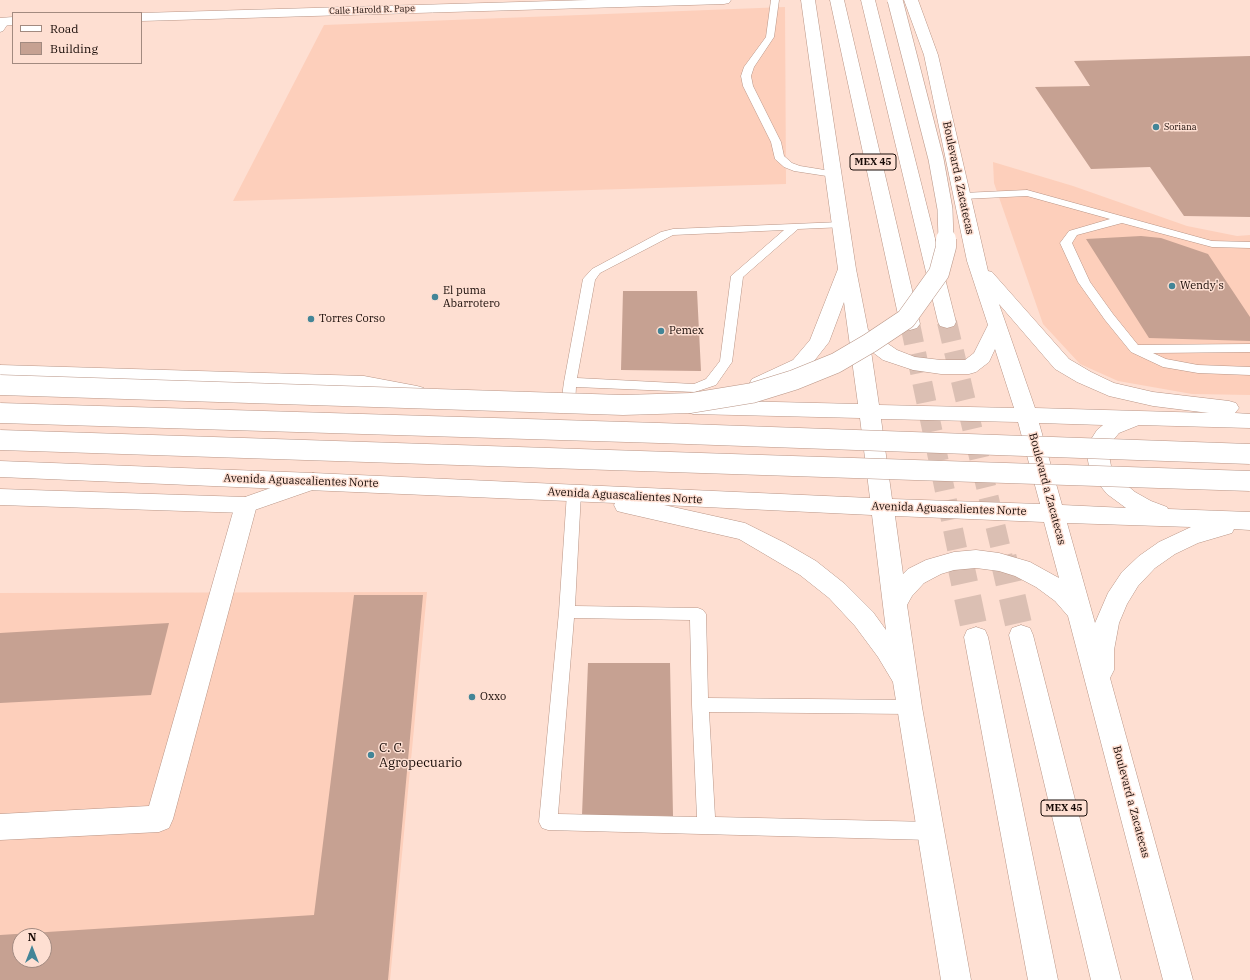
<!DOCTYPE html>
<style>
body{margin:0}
#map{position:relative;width:1250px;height:980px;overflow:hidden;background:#fedfd2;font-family:"IBM Plex Serif",serif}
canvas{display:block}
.legend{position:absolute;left:12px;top:12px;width:130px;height:52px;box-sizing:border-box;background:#fedfd2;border:1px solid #a28a80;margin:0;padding:5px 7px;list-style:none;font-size:12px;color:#170a06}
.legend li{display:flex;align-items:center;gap:8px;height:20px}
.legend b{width:20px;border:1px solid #a28a80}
.north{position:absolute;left:12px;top:928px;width:40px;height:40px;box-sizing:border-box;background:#fedfd2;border:1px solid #a28a80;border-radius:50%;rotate:0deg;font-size:11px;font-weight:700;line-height:16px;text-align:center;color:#170a06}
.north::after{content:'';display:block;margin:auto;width:14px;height:18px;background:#438597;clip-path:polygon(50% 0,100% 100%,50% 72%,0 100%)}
</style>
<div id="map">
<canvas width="1250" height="980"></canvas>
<ul class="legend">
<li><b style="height:5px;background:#fff"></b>Road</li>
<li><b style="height:11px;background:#c6a192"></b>Building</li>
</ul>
<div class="north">N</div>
</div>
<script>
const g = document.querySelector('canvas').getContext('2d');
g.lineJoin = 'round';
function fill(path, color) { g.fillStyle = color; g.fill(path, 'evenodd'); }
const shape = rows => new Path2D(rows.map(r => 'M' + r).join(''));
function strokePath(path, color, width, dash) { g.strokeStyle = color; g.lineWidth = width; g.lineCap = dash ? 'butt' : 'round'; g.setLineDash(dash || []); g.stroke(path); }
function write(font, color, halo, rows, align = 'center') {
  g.font = font + ' "IBM Plex Serif",serif'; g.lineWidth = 3; g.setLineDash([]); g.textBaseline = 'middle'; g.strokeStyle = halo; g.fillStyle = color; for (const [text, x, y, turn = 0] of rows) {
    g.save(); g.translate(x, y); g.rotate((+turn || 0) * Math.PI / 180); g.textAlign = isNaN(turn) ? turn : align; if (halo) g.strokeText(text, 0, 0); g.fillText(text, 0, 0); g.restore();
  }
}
const built = shape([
 [785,7,786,184,233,201,324,25],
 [993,162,1073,186,1187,226,1237,236,1250,235,1250,395,1192,394,1118,381,1080,364,1043,324,994,183],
 [427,592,390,980,0,980,0,593],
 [20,936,44,936,44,960,20,960]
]);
const building = shape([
 [1250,56,1250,217,1184,216,1150,167,1091,169,1035,87,1090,86,1074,61],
 [1141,236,1161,238,1208,254,1250,317,1250,341,1149,338,1086,239],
 [623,291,697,291,701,371,621,370],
 [354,595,423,595,388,980,0,980,0,935,314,915],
 [20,936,44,936,44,960,20,960],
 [169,623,151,695,0,703,0,633],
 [588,663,670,663,673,816,582,815]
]);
const primaryTunnelFar1 = shape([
 [947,322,1003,558],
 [910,324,959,558]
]);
const primaryTunnel = shape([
 [959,557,976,637],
 [1003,557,1021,635]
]);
const service = shape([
 [771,0,779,0,774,37,754,67,751,76,753,86,781,142,784,156,792,163,800,166,837,172,838,174,837,176,833,177,794,171,784,167,775,159,771,142,743,86,741,76,744,67,766,37,771,0],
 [5,19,9,22,3,31,0,32,0,23,5,19],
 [1027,190,1212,241,1250,242,1250,248,1212,247,1122,223,1077,235,1072,243,1090,282,1113,314,1138,345,1250,344,1250,352,1153,353,1166,359,1198,365,1250,367,1250,375,1198,373,1163,367,1131,352,1105,320,1078,282,1060,243,1069,231,1110,219,1027,196,963,199,958,196,963,193,1027,190],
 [841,222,845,223,846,225,845,227,798,229,743,277,732,362,716,385,695,392,576,387,575,404,573,407,568,408,563,407,561,404,564,382,583,279,592,269,661,232,673,229,841,222],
 [784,230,731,276,720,361,706,379,694,384,577,378,595,280,600,273,673,235,784,230],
 [574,488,579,489,581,493,575,606,698,608,703,610,706,614,708,698,909,700,915,702,917,707,915,712,909,714,709,712,715,817,931,822,937,825,940,831,937,837,931,840,548,830,542,828,539,822,559,612,567,493,569,489,574,488],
 [574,618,690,620,692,705,697,817,558,814,574,618]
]);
const minor = shape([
 [588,0,731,0,729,3,724,4,141,21,141,13,588,0],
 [13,17,13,25,0,26,0,18,13,17],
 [246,497,254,499,257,505,173,819,169,828,159,832,0,840,0,814,149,806,235,505,238,499,246,497]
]);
const tertiary = shape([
 [0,365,364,376,417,386,424,388,427,393,424,398,417,400,364,390,0,379,0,365],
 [313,473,321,475,324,481,321,487,246,513,0,505,0,489,245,497,313,473]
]);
const secondary = shape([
 [801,0,815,0,856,269,868,330,897,350,915,357,941,360,965,360,974,353,988,325,967,261,924,55,904,0,918,0,938,55,988,271,992,272,1069,359,1091,372,1114,383,1153,392,1229,401,1236,403,1239,408,1235,413,1250,414,1250,428,1139,425,1119,433,1110,444,1109,455,1111,466,1114,472,1123,482,1135,492,1151,501,1167,507,1168,509,1250,512,1250,530,1234,529,1232,533,1198,543,1175,554,1155,568,1138,586,1127,604,1119,623,1114,650,1114,670,1110,678,1193,980,1163,980,1068,616,1055,601,1036,587,1015,576,999,571,976,568,954,570,941,574,924,583,912,596,907,605,922,707,971,980,941,980,893,682,878,657,855,626,829,598,800,575,739,539,625,513,617,511,614,505,615,503,0,477,0,461,313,473,870,498,860,418,693,414,686,412,683,407,686,402,693,400,858,404,844,302,829,342,807,370,759,391,752,389,749,384,752,379,793,360,810,340,838,269,801,0],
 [999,304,1055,369,1077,382,1109,396,1153,406,1209,413,1035,408,999,304],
 [995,349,1014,408,879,405,871,351,883,360,913,370,941,374,969,374,976,372,989,362,995,349],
 [881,419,1018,422,1040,504,892,499,881,419],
 [1039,423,1103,425,1097,430,1088,444,1087,455,1089,466,1098,483,1107,494,1126,508,1062,505,1039,423],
 [664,505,872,515,886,630,873,612,845,584,816,561,785,543,745,523,664,505],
 [895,516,1044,522,1059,578,1030,562,999,553,976,550,954,552,926,560,908,569,903,574,895,516],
 [1067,523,1191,527,1159,542,1139,556,1122,572,1108,593,1095,623,1067,523]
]);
const primary = shape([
 [830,0,844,0,920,324,917,328,910,330,903,328,900,324,830,0],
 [861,0,875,0,956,322,954,326,947,328,940,326,938,322,861,0],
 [1021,625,1030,628,1033,635,1121,980,1091,980,1009,635,1012,628,1021,625],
 [976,627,985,630,988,637,1058,980,1028,980,964,637,967,630,976,627]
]);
const primaryBridgeFar1 = shape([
 [895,0,936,159,945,209,946,240]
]);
const primaryBridge = shape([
 [0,385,623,405,691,403,752,393,794,380,836,363,870,343,906,319,939,273,946,247,946,239],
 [0,413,659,433,1250,454],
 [0,440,1250,481]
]);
const markers = [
 [1156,127,4,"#438597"],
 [1172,286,4,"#438597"],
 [435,297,4,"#438597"],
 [311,319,4,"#438597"],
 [661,331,4,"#438597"],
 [472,697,4,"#438597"],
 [371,755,4,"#438597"]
];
const farStreetnames = [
 ["Calle Harold R. Pape",372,10,-2]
];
const farPoinames = [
 ["Soriana",1164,127]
];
const shields = [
 [873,162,46],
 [1064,808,46]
];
const shieldNames = [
 ["MEX 45",873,162],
 ["MEX 45",1064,808]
];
const streetNames = [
 ["Boulevard a Zacatecas",958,178,78],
 ["Avenida Aguascalientes Norte",301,481,2],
 ["Boulevard a Zacatecas",1047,489,75],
 ["Avenida Aguascalientes Norte",625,496,3],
 ["Avenida Aguascalientes Norte",949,509,2],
 ["Boulevard a Zacatecas",1131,802,75]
];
const poiNames = [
 ["Wendy's",1180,286],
 ["El puma",443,291],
 ["Abarrotero",443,304],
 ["Torres Corso",319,319],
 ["Pemex",669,331],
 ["Oxxo",480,697]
];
const nearPoinames = [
 ["C. C.",379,748],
 ["Agropecuario",379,763]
];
fill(built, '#fdcfbb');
fill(building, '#c6a192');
strokePath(primaryTunnelFar1, '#dbbfb3', 20, [20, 10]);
strokePath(primaryTunnel, '#dbbfb3', 27, [27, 14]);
strokePath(service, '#b99586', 1);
strokePath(minor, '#b99586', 1);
strokePath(tertiary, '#b99586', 1);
strokePath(secondary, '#b99586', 1);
strokePath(primary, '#b99586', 1);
fill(service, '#fff');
fill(minor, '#fff');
fill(tertiary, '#fff');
fill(secondary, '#fff');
fill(primary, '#fff');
strokePath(primaryBridgeFar1, '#b99586', 16, []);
strokePath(primaryBridge, '#b99586', 21, []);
strokePath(primaryBridgeFar1, '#fff', 15);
strokePath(primaryBridge, '#fff', 20);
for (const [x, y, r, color] of markers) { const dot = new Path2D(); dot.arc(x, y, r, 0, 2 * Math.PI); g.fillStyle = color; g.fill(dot); strokePath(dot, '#fedfd2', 1.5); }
write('9px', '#170a06', '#fedfd2', farStreetnames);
write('9px', '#170a06', '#fedfd2', farPoinames, 'left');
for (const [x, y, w] of shields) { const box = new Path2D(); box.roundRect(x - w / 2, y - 8, w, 16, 3); g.fillStyle = '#fedfd2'; g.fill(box); strokePath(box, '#170a06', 1); }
write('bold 10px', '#170a06', null, shieldNames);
write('11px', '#170a06', '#fedfd2', streetNames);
write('11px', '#170a06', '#fedfd2', poiNames, 'left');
write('13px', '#170a06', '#fedfd2', nearPoinames, 'left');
</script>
